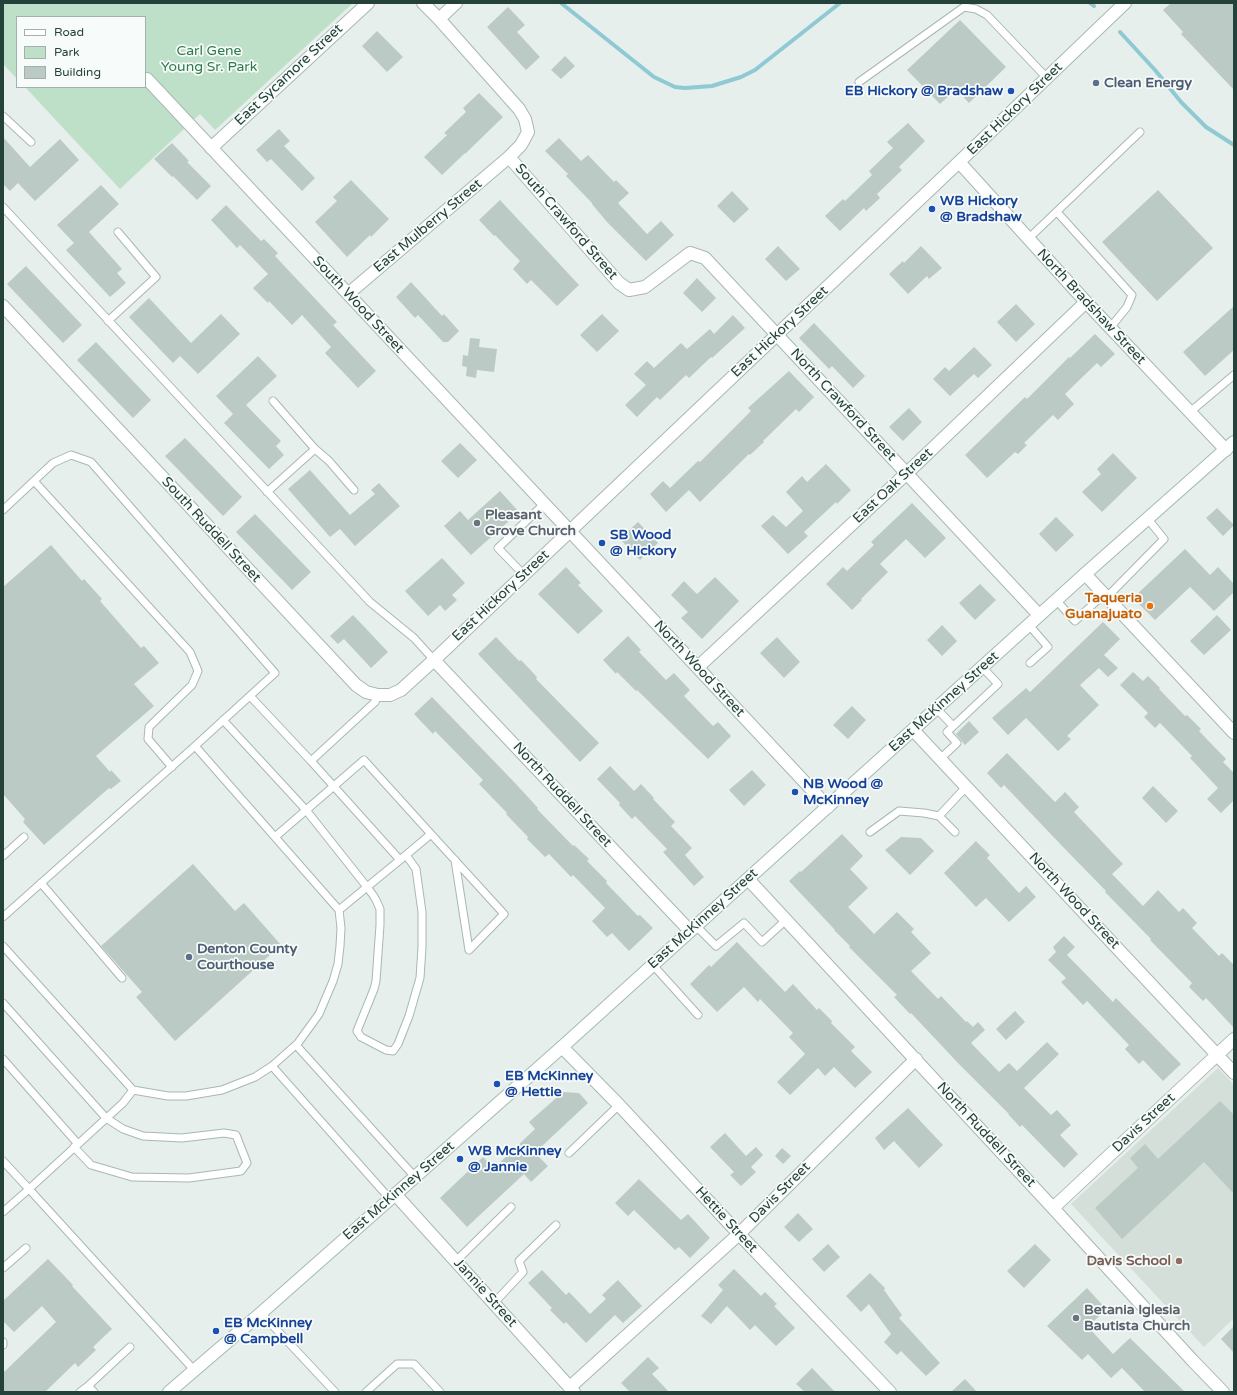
<!DOCTYPE html>
<style>
body{margin:0}
#map{position:relative;width:1237px;height:1395px;overflow:hidden;background:#e6efeb;font-family:"Varela Round",sans-serif}
canvas{display:block}
.frame{position:absolute;inset:0;border:4px solid #24423a;pointer-events:none}
.legend{position:absolute;left:16px;top:16px;width:130px;height:72px;box-sizing:border-box;background:#f7fbf9;border:1px solid #a3b1ad;margin:0;padding:5px 7px;list-style:none;font-size:12px;color:#24423a}
.legend li{display:flex;align-items:center;gap:8px;height:20px}
.legend b{width:20px;border:1px solid #a3b1ad}
</style>
<div id="map">
<canvas width="1237" height="1395"></canvas>
<div class="frame"></div>
<ul class="legend">
<li><b style="height:5px;background:#fff"></b>Road</li>
<li><b style="height:11px;background:#bfe0c8"></b>Park</li>
<li><b style="height:11px;background:#bbcac4"></b>Building</li>
</ul>
</div>
<script>
const g = document.querySelector('canvas').getContext('2d');
g.lineJoin = 'round';
function fill(path, color) { g.fillStyle = color; g.fill(path, 'evenodd'); }
const shape = rows => new Path2D(rows.map(r => 'M' + r).join(''));
function strokePath(path, color, width, dash) { g.strokeStyle = color; g.lineWidth = width; g.lineCap = dash ? 'butt' : 'round'; g.setLineDash(dash || []); g.stroke(path); }
function write(font, color, halo, rows, align = 'center') {
  g.font = font + ' "Varela Round",sans-serif'; g.lineWidth = 3.5; g.setLineDash([]); g.textBaseline = 'middle'; g.strokeStyle = halo; g.fillStyle = color; for (const [text, x, y, turn = 0] of rows) {
    g.save(); g.translate(x, y); g.rotate((+turn || 0) * Math.PI / 180); g.textAlign = isNaN(turn) ? turn : align; if (halo) g.strokeText(text, 0, 0); g.fillText(text, 0, 0); g.restore();
  }
}
const built = shape([
 [1218,1068,1234,1085,1234,1318,1204,1347,1071,1204]
]);
const green = shape([
 [3,3,353,3,215,130,200,114,120,189,25,87,145,87,145,17,17,17,17,79,3,64]
]);
const stream = shape([
 [561,3,654,77,675,87,685,88,712,86,741,77,755,70,840,3],
 [1090,3,1094,6],
 [1120,32,1155,70,1181,102,1206,127,1234,145]
]);
const building = shape([
 [1171,3,1234,3,1234,90,1181,34,1183,32,1163,10],
 [508,7,525,25,517,32,540,57,526,70,487,27],
 [960,20,1006,67,969,103,956,89,940,104,907,70],
 [377,31,403,57,387,72,362,46],
 [565,56,575,66,561,79,551,70],
 [479,93,503,117,465,154,465,153,442,175,424,157,447,135,444,133,466,112,463,108],
 [908,123,925,141,899,167,902,170,877,194,880,198,866,211,864,208,840,231,825,216,843,199,845,201,872,175,869,171,893,148,887,142],
 [279,129,290,141,284,146,315,178,302,191,271,159,267,162,256,150],
 [3,137,30,167,60,139,79,160,35,201,18,183,10,191,3,184],
 [559,138,581,161,588,155,614,182,616,180,629,193,618,203,647,234,661,221,674,235,646,261,607,222,592,204,592,203,566,176,568,174,545,151],
 [172,143,189,161,187,162,211,186,197,200,173,176,172,177,154,159],
 [351,180,389,219,371,237,370,235,347,257,315,222,337,201,333,197],
 [101,185,119,204,89,232,122,269,117,273,126,283,110,297,66,250,74,243,57,225],
 [1158,190,1213,248,1157,301,1102,242],
 [732,191,749,209,734,223,717,206],
 [500,200,579,285,557,306,531,280,527,284,513,269,520,261,495,235,494,236,479,220],
 [226,205,261,241,264,239,278,253,275,256,337,322,333,325,376,371,358,388,325,353,331,347,302,315,292,325,269,301,268,303,253,288,268,274,240,245,237,248,211,220],
 [778,246,800,269,786,281,765,259],
 [921,246,942,268,929,279,927,276,908,294,889,274,903,261,904,263],
 [26,266,82,325,63,343,7,284],
 [697,278,716,298,702,312,683,293],
 [411,282,442,316,444,314,459,331,448,342,443,342,418,315,415,318,396,297],
 [149,298,191,343,221,314,240,334,198,374,180,356,173,363,129,317],
 [1016,304,1035,324,1016,342,997,322],
 [1234,306,1234,350,1205,376,1183,352],
 [602,314,619,331,597,352,580,335],
 [733,315,745,328,712,358,711,357,689,378,686,375,660,400,657,397,637,417,625,405,646,385,634,374,647,361,654,368,681,343,687,349,710,329,714,334],
 [814,323,865,376,853,388,832,366,829,369,799,338],
 [1095,334,1115,354,1101,367,1097,363,1065,394,1074,404,1058,420,1053,415,1024,443,1027,445,1018,454,1015,452,987,478,965,455,1025,397,1027,399,1069,357,1070,358],
 [470,338,480,339,479,347,497,349,494,372,477,370,476,378,466,376,467,367,462,366,463,355,468,356],
 [96,342,151,400,133,418,77,360],
 [974,347,992,365,978,378,974,374,950,396,933,379,945,367,949,371],
 [258,356,277,376,246,405,281,441,276,446,284,455,269,469,224,423,233,414,216,396],
 [789,371,814,397,799,412,796,409,763,441,764,442,750,455,749,454,700,502,689,490,666,512,650,494,663,481,670,488,698,461,700,462,751,411,748,408],
 [909,408,922,422,903,441,889,427],
 [185,438,242,497,223,516,165,456],
 [460,443,477,460,458,478,441,461],
 [1113,453,1137,478,1102,512,1082,492,1101,474,1097,469],
 [826,464,851,490,837,504,836,502,804,532,808,536,788,554,761,526,773,515,786,527,803,511,786,492,802,476,807,482],
 [310,470,350,515,375,494,371,490,379,483,400,506,355,546,340,529,330,537,288,489],
 [500,491,519,512,471,555,444,526,460,511,468,520],
 [912,503,946,538,925,558,906,539,880,564,888,572,861,599,862,600,852,610,826,584,843,567,847,571,874,545,871,542],
 [1217,508,1234,525,1223,536,1206,518],
 [255,514,311,572,292,590,236,532],
 [1056,517,1074,535,1056,552,1039,534],
 [638,522,658,543,640,560,620,539],
 [51,545,82,581,84,579,102,599,100,601,141,648,144,646,159,663,134,684,154,706,96,756,110,772,111,770,121,781,111,789,109,788,44,845,23,822,25,819,3,794,3,587],
 [1185,549,1210,575,1218,567,1234,584,1234,592,1214,611,1190,587,1155,620,1133,598],
 [442,558,465,583,452,595,457,600,445,611,440,605,428,616,405,591],
 [566,567,581,583,578,585,603,611,578,634,538,594],
 [715,577,739,601,702,639,681,618,688,612,671,595,684,581,697,594],
 [980,584,996,600,975,620,959,603],
 [353,615,388,652,371,668,344,639,338,644,330,636],
 [1217,615,1231,630,1204,655,1190,641],
 [1103,622,1120,639,1104,655,1118,668,1108,677,1099,668,1080,685,1099,705,1067,736,1071,739,1058,751,1026,718,1008,735,992,718,1026,688,1030,692],
 [942,625,957,641,942,656,927,640],
 [628,636,641,650,639,652,666,680,674,673,690,690,684,696,713,726,718,722,731,736,708,759,637,690,636,691,617,672,616,674,603,660],
 [496,637,519,661,521,660,537,677,536,679,599,743,580,762,478,654],
 [777,637,800,662,784,678,760,653],
 [1133,672,1143,681,1148,676,1160,688,1159,689,1185,716,1187,715,1201,729,1199,731,1226,759,1223,762,1234,773,1234,800,1221,813,1207,799,1218,788,1190,758,1192,756,1160,723,1155,728,1144,717,1148,713,1120,685],
 [432,697,516,784,538,808,537,809,573,846,574,845,589,859,587,861,607,881,606,883,638,916,640,915,653,928,629,951,612,933,607,937,592,921,605,908,573,875,571,877,549,854,545,857,527,839,528,837,506,814,507,813,479,784,483,780,435,731,433,734,414,714],
 [852,706,866,720,848,739,833,725],
 [969,721,979,732,965,745,956,734],
 [1007,753,1055,802,1065,792,1079,807,1074,812,1123,864,1112,874,1143,906,1158,890,1179,912,1183,908,1197,923,1192,928,1219,956,1222,953,1234,965,1234,1028,1206,998,1203,1001,1189,987,1192,983,1150,940,1151,939,1105,892,1106,891,1065,849,1004,785,1001,788,987,773],
 [610,766,634,791,641,784,654,798,653,799,675,822,671,826,692,848,685,855,704,877,694,886,663,852,667,849,635,816,632,819,619,805,620,803,597,779],
 [752,770,766,785,744,806,729,790],
 [1153,786,1178,811,1166,823,1142,798],
 [842,834,863,856,850,869,868,888,848,907,874,934,897,912,914,929,911,932,931,953,911,971,938,999,941,996,966,1022,967,1021,973,1027,978,1022,985,1030,971,1043,999,1072,1009,1063,1017,1071,1047,1042,1059,1054,1024,1088,1051,1115,1057,1110,1071,1125,1060,1135,1078,1154,1064,1168,1022,1125,1020,1127,1008,1114,1009,1114,957,1062,911,1013,910,1014,894,997,897,995,849,947,850,946,834,930,835,930,789,881,800,871,801,872],
 [901,837,921,838,934,851,910,875,885,850],
 [976,841,990,855,987,858,1019,893,1026,886,1036,897,1009,922,986,898,976,907,944,873],
 [193,864,235,911,244,903,281,945,175,1041,136,997,142,992,101,946],
 [1064,936,1075,947,1067,955,1113,1002,1116,998,1181,1064,1163,1081,1143,1060,1139,1064,1125,1049,1129,1045,1087,1001,1083,1005,1061,982,1066,978,1048,960,1056,952,1053,947],
 [737,942,785,992,793,984,817,1010,819,1008,832,1021,831,1023,855,1047,851,1051,872,1072,855,1088,834,1067,825,1076,818,1068,790,1095,777,1082,805,1054,789,1037,793,1033,760,999,758,1002,744,987,717,1012,690,984,709,965,711,967],
 [1015,1011,1025,1022,1006,1040,996,1029],
 [563,1092,579,1093,588,1103,541,1147,545,1151,539,1157,548,1166,531,1182,524,1174,467,1227,440,1198,483,1157,494,1168,535,1129,529,1122],
 [1220,1101,1234,1115,1234,1194,1204,1162,1122,1239,1095,1208,1138,1168,1130,1158,1145,1144,1158,1159],
 [908,1108,943,1145,919,1168,894,1141,884,1150,875,1138],
 [725,1133,746,1156,756,1147,763,1155,751,1167,756,1172,741,1186,730,1175,734,1172,710,1147],
 [782,1148,791,1156,783,1164,775,1156],
 [639,1179,681,1220,688,1214,710,1238,690,1258,679,1247,675,1250,634,1210,628,1216,615,1203],
 [798,1213,813,1229,799,1242,784,1227],
 [828,1244,840,1257,824,1272,812,1259],
 [1035,1244,1051,1260,1024,1288,1007,1271],
 [48,1259,73,1285,72,1286,112,1329,93,1347,96,1350,78,1367,75,1363,45,1392,3,1392,3,1373,56,1322,42,1306,14,1332,3,1321,3,1301],
 [734,1269,761,1296,765,1292,777,1304,774,1306,795,1328,776,1346,755,1325,750,1330,727,1306,711,1324,701,1316,723,1290,718,1285],
 [542,1270,566,1295,569,1292,590,1314,606,1299,602,1295,618,1280,642,1306,623,1323,615,1315,586,1343,566,1322,564,1324,550,1310,552,1308,528,1283],
 [870,1273,885,1288,884,1290,902,1315,899,1318,940,1363,926,1376,901,1351,897,1355,884,1342,891,1334,869,1304,861,1312,846,1296],
 [1087,1288,1106,1309,1088,1327,1113,1354,1130,1338,1185,1392,1145,1392,1122,1368,1111,1378,1088,1354,1082,1360,1047,1326],
 [1234,1326,1234,1353,1221,1339],
 [648,1357,659,1368,652,1374,669,1392,630,1392,621,1383],
 [812,1368,835,1392,805,1392,796,1384],
 [965,1379,977,1392,951,1392]
]);
const service = shape([
 [859,82,964,7,976,9,987,15,1047,78],
 [3,116,31,142],
 [3,207,370,602,414,638,434,660],
 [1057,212,1132,295,1127,307,1110,328],
 [1028,239,1140,132],
 [108,321,156,277,118,232],
 [1190,412,1234,375],
 [315,449,329,461,354,490],
 [34,481,190,652,198,671,192,685,149,727,148,739,172,767],
 [267,492,315,449,273,401],
 [3,510,53,463,71,455,91,462,275,673,195,746],
 [524,575,498,548,544,504],
 [1107,597,1164,539,1147,518],
 [1056,600,1075,621,1104,594],
 [1029,625,1048,647,1030,663],
 [250,696,311,761,375,702,378,695],
 [937,709,953,726],
 [223,720,306,810,367,887,373,895,376,900,380,909,380,925,376,981,374,989,357,1031,361,1037,386,1050,393,1051,398,1044,409,1016,420,978,422,947,422,912,416,869,406,855,367,887,339,910],
 [940,759,957,743,947,732,998,684,982,667],
 [311,761,400,860],
 [939,816,955,832],
 [870,832,899,811,924,813,939,816,966,787],
 [275,837,364,760,431,834],
 [406,855,431,834,504,914,469,950,455,860],
 [3,856,24,837],
 [41,883,122,978],
 [3,917,195,746,339,910,341,928,340,946,338,964,333,981,319,1014,298,1043,272,1066,255,1077,222,1090,186,1096,168,1096,133,1090,3,946],
 [695,925,716,946,744,923,762,942,786,920],
 [652,964,698,1015],
 [3,1003,106,1118,123,1129,143,1136,182,1138,224,1133,236,1135,247,1163,241,1171,189,1178,132,1177,91,1165,74,1147],
 [296,1045,415,1177],
 [3,1059,78,1144],
 [272,1066,390,1199],
 [133,1090,123,1103,29,1189,194,1370],
 [569,1153,619,1105],
 [3,1161,29,1189,3,1212],
 [456,1261,511,1207],
 [3,1268,26,1248],
 [494,1303,523,1272,519,1261,556,1225],
 [261,1313,335,1392],
 [3,1342,3,1345],
 [88,1386,130,1347],
 [80,1392,88,1386,94,1392],
 [366,1392,397,1364,414,1364,440,1392]
]);
const minor = shape([
 [439,19,456,3],
 [147,79,828,807],
 [211,148,368,3],
 [509,157,619,283,629,290,645,287,690,253,705,258,1039,615],
 [959,162,1086,302,1226,450],
 [348,294,509,157,521,145,528,132,525,119,519,109,439,19,423,3],
 [3,306,356,685,366,692,378,695,390,695,401,690,434,660,959,162,1125,3],
 [1085,574,1234,733],
 [434,660,689,930],
 [698,667,907,473,1086,302],
 [913,730,1234,1073],
 [748,879,1053,1208,1193,1361,1223,1392],
 [562,1047,619,1105,739,1234,890,1392],
 [395,1194,574,1392],
 [1053,1208,1234,1039],
 [570,1387,739,1234,916,1059]
]);
const secondary = shape([
 [169,1392,261,1313,562,1047,1085,574,1234,442]
]);
const markers = [
 [1096,83,4,"#5c6f8a"],
 [1011,91,4,"#1a4fb4"],
 [932,209,4,"#1a4fb4"],
 [477,523,4,"#6b7280"],
 [602,543,4,"#1a4fb4"],
 [1150,606,4,"#e8710a"],
 [795,792,4,"#1a4fb4"],
 [189,957,4,"#5c6f8a"],
 [497,1084,4,"#1a4fb4"],
 [460,1159,4,"#1a4fb4"],
 [1179,1261,4,"#8d6e63"],
 [1076,1318,4,"#6b7280"],
 [216,1331,4,"#1a4fb4"]
];
const parkNames = [
 ["Carl Gene",209,51],
 ["Young Sr. Park",209,67]
];
const streetNames = [
 ["East Sycamore Street",289,75,-43],
 ["East Hickory Street",1015,109,-44],
 ["South Crawford Street",566,222,49],
 ["East Mulberry Street",428,226,-40],
 ["South Wood Street",358,305,47],
 ["North Bradshaw Street",1091,307,47],
 ["East Hickory Street",780,332,-43],
 ["North Crawford Street",843,405,47],
 ["East Oak Street",893,486,-43],
 ["South Ruddell Street",211,530,47],
 ["East Hickory Street",501,596,-43],
 ["North Wood Street",699,669,47],
 ["East McKinney Street",944,702,-42],
 ["North Ruddell Street",562,795,47],
 ["North Wood Street",1074,901,47],
 ["East McKinney Street",703,919,-42],
 ["Davis Street",1144,1123,-43],
 ["North Ruddell Street",986,1135,47],
 ["East McKinney Street",399,1191,-41],
 ["Davis Street",780,1193,-45],
 ["Hettie Street",726,1220,47],
 ["Jannie Street",485,1293,48]
];
const serviceNames = [
 ["Clean Energy",1104,83],
 ["Denton County",197,949],
 ["Courthouse",197,965]
];
const transitNames = [
 ["EB Hickory @ Bradshaw",1003,91,"right"],
 ["WB Hickory",940,201],
 ["@ Bradshaw",940,217],
 ["SB Wood",610,535],
 ["@ Hickory",610,551],
 ["NB Wood @",803,784],
 ["McKinney",803,800],
 ["EB McKinney",505,1076],
 ["@ Hettie",505,1092],
 ["WB McKinney",468,1151],
 ["@ Jannie",468,1167],
 ["EB McKinney",224,1323],
 ["@ Campbell",224,1339]
];
const worshipNames = [
 ["Pleasant",485,515],
 ["Grove Church",485,531],
 ["Betania Iglesia",1084,1310],
 ["Bautista Church",1084,1326]
];
const foodNames = [
 ["Taqueria",1142,598],
 ["Guanajuato",1142,614]
];
const educationNames = [
 ["Davis School",1171,1261]
];
fill(built, '#d4dfda');
fill(green, '#bfe0c8');
strokePath(stream, '#8ec9d4', 4);
fill(building, '#bbcac4');
strokePath(service, '#a8b8b2', 9);
strokePath(minor, '#a8b8b2', 14);
strokePath(secondary, '#a4bbb3', 14);
strokePath(service, '#fff', 7);
strokePath(minor, '#fff', 12);
strokePath(secondary, '#fff', 12);
for (const [x, y, r, color] of markers) { const dot = new Path2D(); dot.arc(x, y, r, 0, 2 * Math.PI); g.fillStyle = color; g.fill(dot); strokePath(dot, '#f7fbf9', 1.5); }
write('14px', '#2d7a4b', '#f7fbf9', parkNames);
write('14px', '#24423a', '#f7fbf9', streetNames);
write('bold 14px', '#4e5e75', '#f7fbf9', serviceNames, 'left');
write('bold 14px', '#164399', '#f7fbf9', transitNames, 'left');
write('bold 14px', '#5b616d', '#f7fbf9', worshipNames, 'left');
write('bold 14px', '#c56008', '#f7fbf9', foodNames, 'right');
write('bold 14px', '#785e54', '#f7fbf9', educationNames, 'right');
</script>
